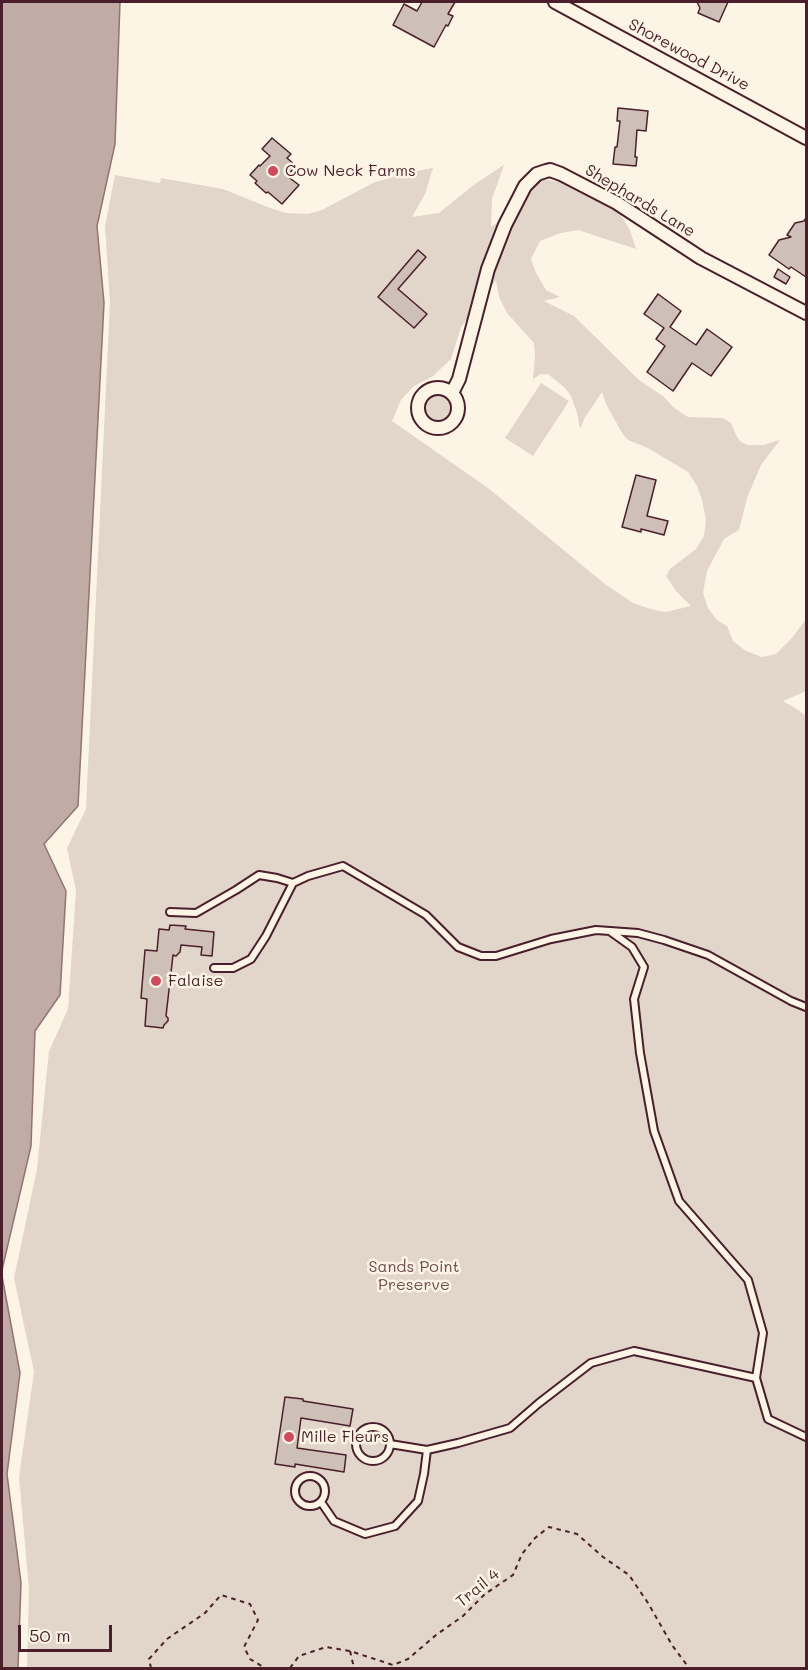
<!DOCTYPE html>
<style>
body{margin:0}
#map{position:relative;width:808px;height:1670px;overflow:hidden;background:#fcf5e5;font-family:Mali,sans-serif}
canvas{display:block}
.frame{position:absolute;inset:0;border:3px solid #4a1f2b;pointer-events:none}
.scale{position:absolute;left:18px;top:1625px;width:94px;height:27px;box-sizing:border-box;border:3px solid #4a1f2b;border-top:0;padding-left:8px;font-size:18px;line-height:21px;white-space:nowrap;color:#4a1f2b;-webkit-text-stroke:4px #fcf5e5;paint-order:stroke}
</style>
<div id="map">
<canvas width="808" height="1670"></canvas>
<div class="frame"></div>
<div class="scale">50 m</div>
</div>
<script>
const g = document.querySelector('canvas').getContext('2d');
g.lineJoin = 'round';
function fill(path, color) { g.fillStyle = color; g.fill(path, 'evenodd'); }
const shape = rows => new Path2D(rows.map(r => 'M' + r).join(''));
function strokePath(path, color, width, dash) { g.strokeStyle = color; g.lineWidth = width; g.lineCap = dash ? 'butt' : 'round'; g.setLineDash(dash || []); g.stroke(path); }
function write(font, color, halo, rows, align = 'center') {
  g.font = font + ' Mali,sans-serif'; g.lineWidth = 5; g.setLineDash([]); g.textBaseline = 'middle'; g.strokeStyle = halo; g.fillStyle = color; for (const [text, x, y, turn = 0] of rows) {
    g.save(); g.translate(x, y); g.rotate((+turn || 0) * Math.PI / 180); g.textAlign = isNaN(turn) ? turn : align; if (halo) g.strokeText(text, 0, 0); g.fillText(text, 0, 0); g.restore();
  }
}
const green = shape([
 [504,165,492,199,491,227,518,208,529,185,541,179,560,182,585,192,620,214,630,230,636,249,578,230,561,233,540,241,531,259,536,273,546,290,560,297,544,301,574,316,639,380,663,396,673,407,688,417,723,418,731,423,737,437,741,442,748,445,763,445,780,440,761,465,747,498,739,530,724,539,707,571,703,593,708,608,717,620,727,626,733,641,746,651,762,657,776,654,792,638,806,619,806,691,783,701,797,709,806,716,806,1668,27,1668,29,1589,19,1477,34,1372,14,1278,37,1169,49,1051,68,1009,76,891,67,848,86,809,110,302,105,226,115,175,160,183,161,178,223,189,270,208,286,213,308,214,322,210,373,183,405,173,433,168,425,194,412,217,439,213,475,184],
 [496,280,499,297,507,313,534,343,535,356,533,379,541,374,548,374,564,387,571,396,577,413,580,429,585,417,602,392,606,404,622,433,628,440,648,448,688,472,697,486,702,500,706,520,704,536,696,549,670,569,666,576,676,591,691,606,666,612,654,610,633,603,605,584,488,488,392,421,401,400,414,386,433,376,451,359,461,327],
 [541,383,569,401,533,456,505,438],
 '424 407a14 14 0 1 1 28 0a14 14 0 1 1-28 0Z'
]);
const water = shape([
 [2,2,120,2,115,144,97,226,104,303,78,806,44,844,66,891,60,995,35,1031,31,1146,2,1270,2,2],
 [2,1276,20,1373,7,1474,21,1583,18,1668,2,1668,2,1276]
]);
const building = shape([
 [422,2,455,2,448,14,453,16,448,26,446,25,434,47,393,25,404,4,417,11,422,2],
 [697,2,728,2,719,22,698,13,700,8,697,2],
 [618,108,648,111,646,131,637,130,635,157,637,157,636,166,613,164,615,147,617,147,620,121,617,121,618,108],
 [272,138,291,154,287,158,296,166,287,176,299,185,282,204,268,192,266,193,255,183,257,181,250,175,259,165,260,166,270,156,262,149,272,138],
 [806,218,806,277,791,267,789,269,769,255,779,240,791,237,787,235,795,223,804,221,806,218],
 [418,250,426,257,398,289,427,314,414,328,378,297,418,250],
 [778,269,790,277,786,284,774,277,778,269],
 [658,294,681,311,670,327,696,345,707,329,732,347,711,376,692,363,673,391,647,372,665,346,656,339,664,328,644,314,658,294],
 [636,475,656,480,647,516,668,521,664,535,641,529,641,532,622,527,636,475],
 [170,925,186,926,185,929,214,932,212,956,201,955,202,947,181,945,180,952,176,956,173,955,166,1016,168,1018,168,1021,164,1025,163,1028,145,1026,147,999,141,998,145,950,157,951,159,929,169,930,170,925],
 [285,1397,303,1399,303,1401,353,1409,350,1426,301,1418,297,1448,346,1455,344,1472,295,1464,295,1467,275,1464,285,1397]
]);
const path = shape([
 [350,1651,354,1668],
 [151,1668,149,1659,167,1639,205,1613,221,1595,250,1604,258,1620,244,1647,250,1659,265,1668],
 [290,1668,299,1656,326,1647,350,1651,393,1665,408,1659,436,1635,463,1616,485,1594,513,1575,522,1554,535,1538,549,1527,577,1534,603,1557,629,1575,648,1603,672,1645,689,1668]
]);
const service = shape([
 [170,912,196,913,236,890,259,875,277,878,293,883],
 [611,932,632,947,644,967,634,999,640,1053,654,1131,679,1201,748,1280,763,1333,756,1378,768,1419,806,1437],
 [214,968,233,968,251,959,266,936,293,883,308,876,343,866,426,915,458,947,481,956,496,956,551,939,596,930,638,933,664,940,708,955,791,1001,806,1007],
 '356 1444a17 17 0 1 1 34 0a17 17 0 1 1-34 0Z',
 [390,1444,427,1450,458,1443,510,1428,539,1403,591,1363,634,1351,756,1378],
 '295 1491a15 15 0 1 1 30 0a15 15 0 1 1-30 0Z',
 [321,1502,334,1521,365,1534,395,1526,418,1501,424,1474,427,1450]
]);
const minor = shape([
 [555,2,806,138],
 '418 408a20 20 0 1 1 40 0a20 20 0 1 1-40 0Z',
 [452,393,459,379,488,269,505,225,525,186,537,174,546,171,550,170,561,174,617,203,701,258,806,313]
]);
const markers = [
 [273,171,6,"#d1495b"],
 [156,981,6,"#d1495b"],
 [289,1437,6,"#d1495b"]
];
const streetNames = [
 ["Shorewood Drive",689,55,28],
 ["Shephards Lane",640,201,31],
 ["Trail 4",478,1588,-39]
];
const poiNames = [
 ["Cow Neck Farms",285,171],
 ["Falaise",168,981],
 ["Mille Fleurs",301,1437]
];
const parkNames = [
 ["Sands Point",414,1267],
 ["Preserve",414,1285]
];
fill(green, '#e2d5ca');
fill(water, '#c0aca5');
strokePath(water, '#917474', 1.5);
fill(building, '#cfc0b7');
strokePath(building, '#4a1f2b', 1.5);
strokePath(service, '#4a1f2b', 10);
strokePath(minor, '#4a1f2b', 16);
strokePath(path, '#4a1f2b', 2, [4.5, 4.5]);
strokePath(service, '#fcf5e5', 6);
strokePath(minor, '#fcf5e5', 12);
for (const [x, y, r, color] of markers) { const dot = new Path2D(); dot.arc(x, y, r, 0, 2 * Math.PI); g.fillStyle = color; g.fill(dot); strokePath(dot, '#fcf5e5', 2); }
write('16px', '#4a1f2b', '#fcf5e5', streetNames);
write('16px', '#4a1f2b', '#fcf5e5', poiNames, 'left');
write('16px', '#704c53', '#fcf5e5', parkNames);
</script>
